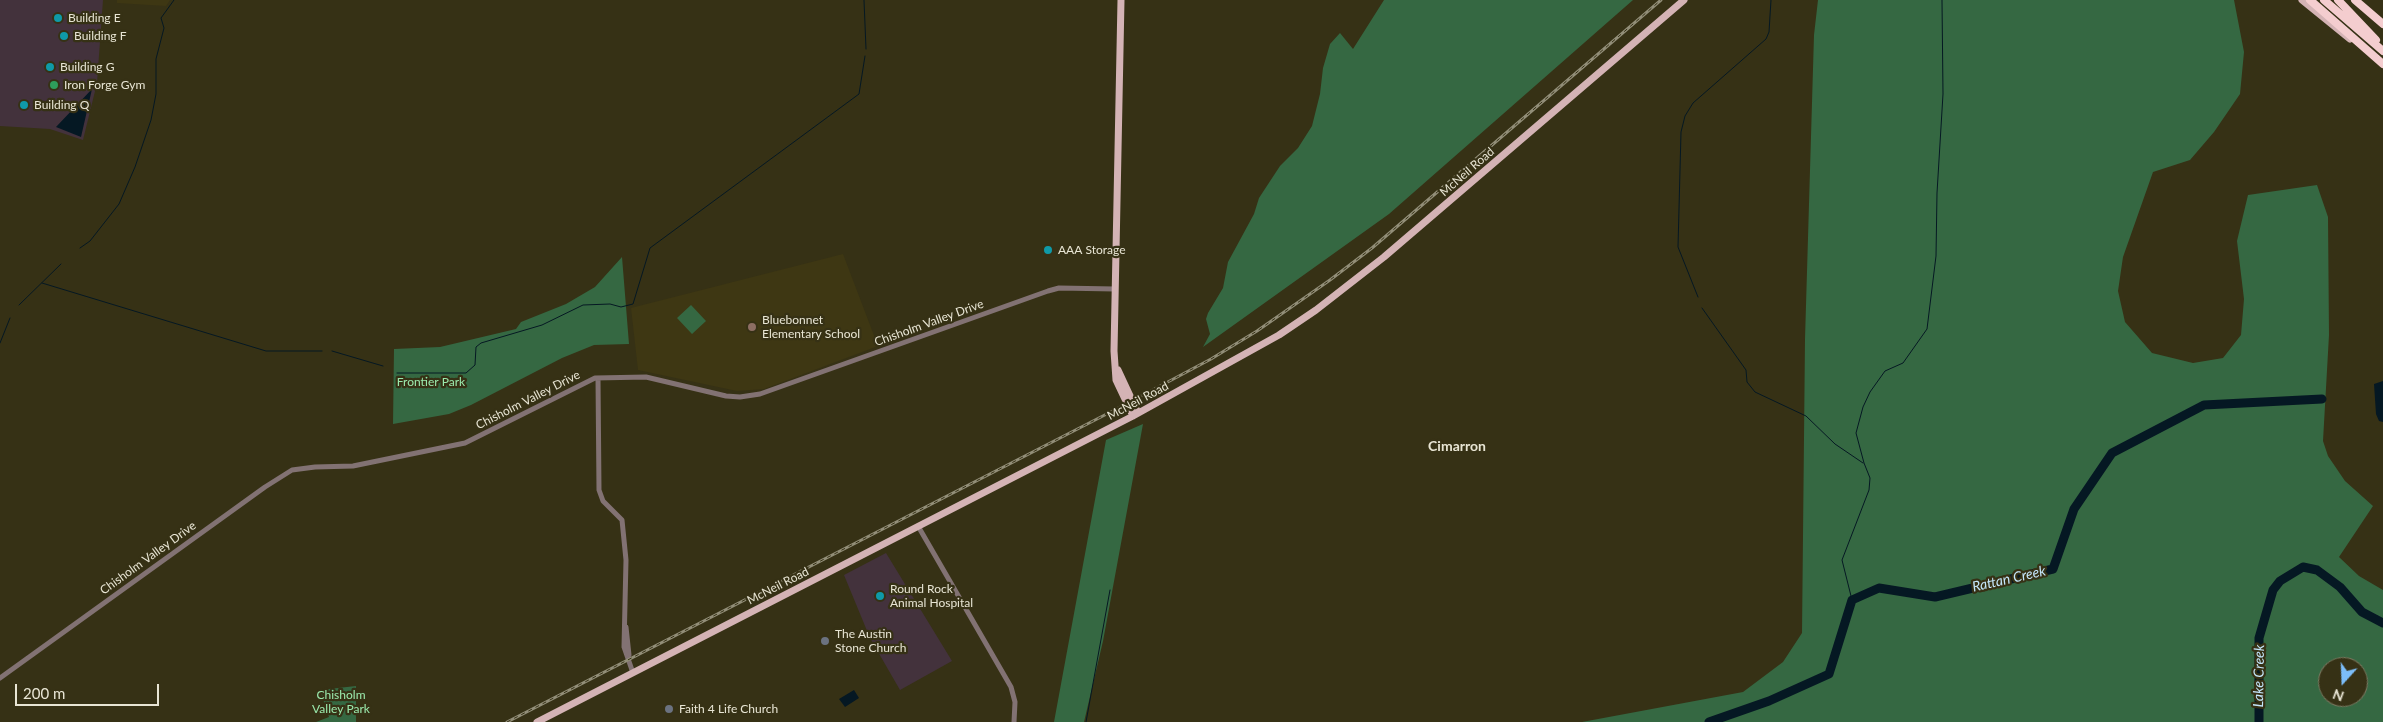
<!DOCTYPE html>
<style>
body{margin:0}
#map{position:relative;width:2383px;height:722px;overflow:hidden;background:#363115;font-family:Lato,sans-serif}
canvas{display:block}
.north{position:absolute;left:2318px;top:657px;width:50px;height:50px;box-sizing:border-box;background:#363115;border:1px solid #7d7961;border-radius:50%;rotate:200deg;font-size:14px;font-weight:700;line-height:20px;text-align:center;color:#e8e5d4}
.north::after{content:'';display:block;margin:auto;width:18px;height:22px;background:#7cbef9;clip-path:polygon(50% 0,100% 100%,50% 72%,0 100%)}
.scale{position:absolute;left:15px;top:684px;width:144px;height:22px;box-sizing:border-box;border:2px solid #e8e5d4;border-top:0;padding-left:6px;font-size:15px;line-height:18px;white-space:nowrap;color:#e8e5d4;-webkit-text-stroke:4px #363115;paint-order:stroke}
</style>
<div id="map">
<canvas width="2383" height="722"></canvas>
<div class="north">N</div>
<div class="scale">200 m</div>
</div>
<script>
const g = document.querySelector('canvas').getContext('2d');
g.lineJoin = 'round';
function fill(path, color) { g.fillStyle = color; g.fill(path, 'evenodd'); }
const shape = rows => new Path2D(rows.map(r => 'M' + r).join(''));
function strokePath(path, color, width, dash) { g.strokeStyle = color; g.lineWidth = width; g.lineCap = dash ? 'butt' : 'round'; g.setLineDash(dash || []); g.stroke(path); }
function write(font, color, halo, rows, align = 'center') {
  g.font = font + ' Lato,sans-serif'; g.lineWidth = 4.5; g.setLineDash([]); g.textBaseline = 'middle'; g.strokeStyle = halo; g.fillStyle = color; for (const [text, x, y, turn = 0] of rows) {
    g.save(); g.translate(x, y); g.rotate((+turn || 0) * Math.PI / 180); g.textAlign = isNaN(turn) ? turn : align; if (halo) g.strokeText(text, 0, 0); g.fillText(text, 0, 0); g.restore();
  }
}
const commercial = shape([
 [0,0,103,0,97,83,83,140,50,129,0,126],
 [886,553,952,661,900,690,870,638,844,575]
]);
const built = shape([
 [117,0,170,0,166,6,117,3],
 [843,254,878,346,764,389,737,391,638,370,631,308]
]);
const green = shape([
 [1384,0,1633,0,1389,214,1203,347,1210,334,1206,319,1208,313,1223,288,1228,262,1254,214,1259,198,1280,166,1298,148,1312,126,1320,94,1323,68,1330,44,1340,33,1353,49],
 [1818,0,2234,0,2244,52,2240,94,2214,132,2190,160,2153,172,2123,257,2118,291,2125,322,2152,353,2193,363,2223,358,2241,335,2244,299,2237,241,2248,195,2317,185,2328,217,2329,335,2323,441,2328,456,2345,481,2373,506,2339,557,2359,576,2383,590,2383,722,1582,722,1743,692,1783,662,1802,633,1805,339,1814,35],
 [2328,667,2358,667,2358,697,2328,697],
 [622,257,629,344,594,345,562,358,471,405,449,414,393,424,394,349,440,347,516,329,521,322,566,304,595,287],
 [691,305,706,321,692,334,677,318],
 [1143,424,1103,641,1084,722,1054,722,1106,440],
 [356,686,356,722,316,722,329,717,320,690]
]);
const water = shape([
 [92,89,81,137,56,127],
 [2383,381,2383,422,2379,421,2376,414,2374,384],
 [854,690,859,698,845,707,839,699]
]);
const stream = shape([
 [864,0,866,49],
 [80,248,90,241,119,204,135,167,151,120,156,94,156,59,164,28,161,18,174,0],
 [42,283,266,351,322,351],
 [1698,297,1678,247,1681,132,1685,116,1693,103,1766,39,1769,32,1771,0],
 [19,305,61,264],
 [1702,308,1746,370,1747,382,1755,392,1806,416,1835,444,1863,463],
 [0,343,10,318],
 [332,351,383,366],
 [397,373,466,373,475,365,476,347,481,343,542,325,583,305,610,304,621,307,633,304,650,248,859,94,865,56],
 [1852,600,1842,560,1869,490,1870,478,1864,463,1856,433,1863,407,1870,392,1885,371,1903,363,1927,329,1936,256,1937,193,1943,94,1942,0],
 [1086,722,1110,590]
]);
const river = shape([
 [1709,722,1769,701,1829,674,1852,600,1879,588,1935,597,2053,569,2074,509,2112,453,2204,405,2322,399],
 [2259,722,2259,638,2273,590,2280,581,2303,567,2317,570,2340,587,2362,612,2383,623]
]);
const minor = shape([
 [598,378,599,490,603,501,622,520,626,560,624,647,633,673],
 [918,526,1011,687,1015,702,1014,722],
 [626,627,629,655],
 [0,678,265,487,292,470,315,467,353,466,465,443,595,378,646,377,726,396,740,397,760,394,1048,291,1059,288,1115,289]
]);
const major = shape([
 [1121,0,1114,351,1116,380,1133,416],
 [2302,0,2350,39],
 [1118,370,1138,413],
 [537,722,1133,416,1279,335,1316,310,1384,257,1684,0]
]);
const highway = shape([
 [2310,0,2383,64],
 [2324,0,2383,51],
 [2338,0,2376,40],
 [2355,0,2383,24]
]);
const rail = shape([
 [507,722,1132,401,1211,359,1257,331,1330,280,1372,248,1661,0]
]);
const markers = [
 [58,18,5,"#0f9aa8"],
 [64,36,5,"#0f9aa8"],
 [50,67,5,"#0f9aa8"],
 [54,85,5,"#2e9e5b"],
 [24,105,5,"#0f9aa8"],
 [1048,250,5,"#0f9aa8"],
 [752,327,5,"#8d6e63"],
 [880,596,5,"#0f9aa8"],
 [825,641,5,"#6b7280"],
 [669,709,5,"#6b7280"]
];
const poiNames = [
 ["Building E",68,18],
 ["Building F",74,36],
 ["Building G",60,67],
 ["Iron Forge Gym",64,85],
 ["Building Q",34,105],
 ["AAA Storage",1058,250],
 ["Bluebonnet",762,320],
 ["Elementary School",762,334],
 ["Round Rock",890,589],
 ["Animal Hospital",890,603],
 ["The Austin",835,634],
 ["Stone Church",835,648],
 ["Faith 4 Life Church",679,709]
];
const streetNames = [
 ["McNeil Road",1467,172,-41],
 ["Chisholm Valley Drive",929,323,-20],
 ["Chisholm Valley Drive",528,400,-27],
 ["McNeil Road",1138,401,-28],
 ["Chisholm Valley Drive",148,558,-36],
 ["McNeil Road",778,586,-27]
];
const parkNames = [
 ["Frontier Park",431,382],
 ["Chisholm",341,695],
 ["Valley Park",341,709]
];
const neighbourhoodNames = [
 ["Cimarron",1457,446]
];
const waterNames = [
 ["Rattan Creek",2009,579,-13],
 ["Lake Creek",2259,676,-89]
];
fill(commercial, '#43323c');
fill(built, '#3e3713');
fill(green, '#356842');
fill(water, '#051823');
strokePath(stream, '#051823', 1);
strokePath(river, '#051823', 9);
strokePath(minor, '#827273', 5);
strokePath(major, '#d4b3b5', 7);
strokePath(highway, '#f4cdcf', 8);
strokePath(rail, '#928e78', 3);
strokePath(rail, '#363115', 1, [4]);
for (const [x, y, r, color] of markers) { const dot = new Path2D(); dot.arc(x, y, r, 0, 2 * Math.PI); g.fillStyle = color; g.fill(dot); strokePath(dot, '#363115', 2); }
write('12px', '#e8e5d4', '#363115', poiNames, 'left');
write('12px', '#e8e5d4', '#363115', streetNames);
write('12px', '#9beaad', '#363115', parkNames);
write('bold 14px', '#e8e5d4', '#363115', neighbourhoodNames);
write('italic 14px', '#c4e6fb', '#363115', waterNames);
</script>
